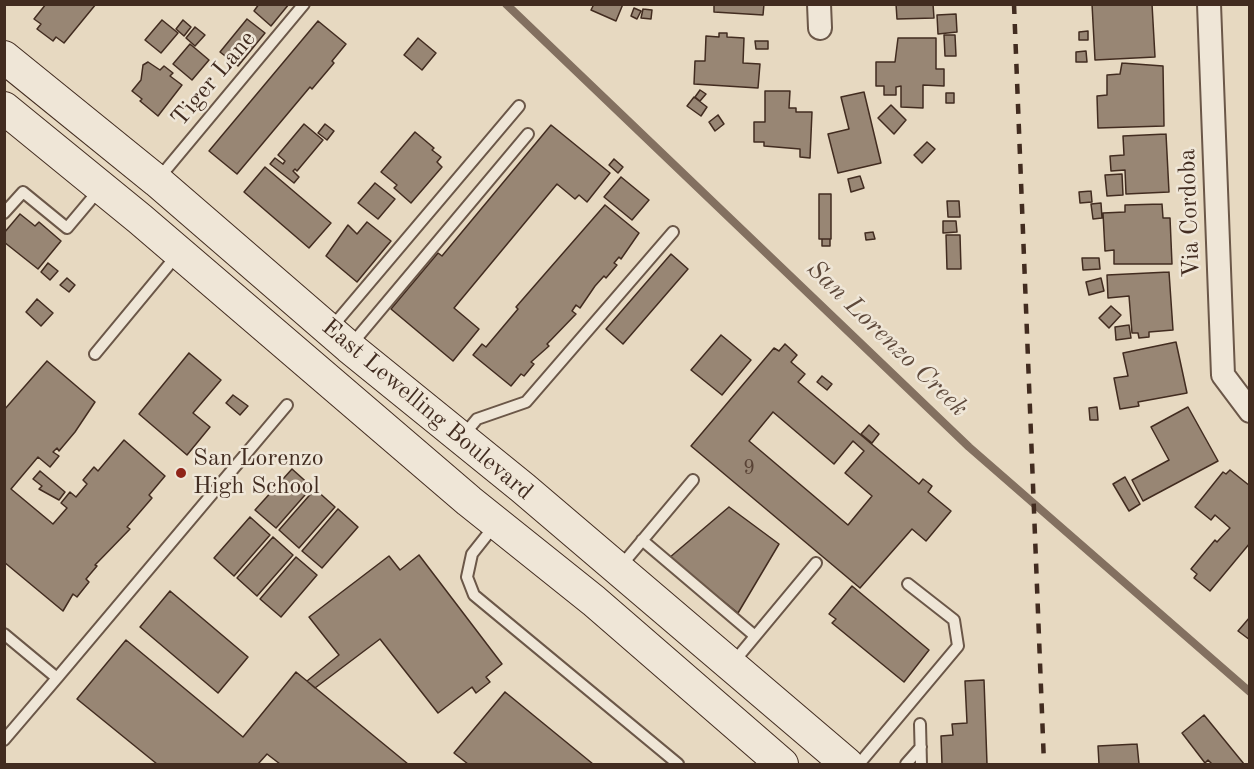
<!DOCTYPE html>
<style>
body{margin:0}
#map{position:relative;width:1254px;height:769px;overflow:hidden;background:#e7d9c1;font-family:"Old Standard TT",serif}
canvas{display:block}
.frame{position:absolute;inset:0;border:6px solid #422c20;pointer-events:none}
</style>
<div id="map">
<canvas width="1254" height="769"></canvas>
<div class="frame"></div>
</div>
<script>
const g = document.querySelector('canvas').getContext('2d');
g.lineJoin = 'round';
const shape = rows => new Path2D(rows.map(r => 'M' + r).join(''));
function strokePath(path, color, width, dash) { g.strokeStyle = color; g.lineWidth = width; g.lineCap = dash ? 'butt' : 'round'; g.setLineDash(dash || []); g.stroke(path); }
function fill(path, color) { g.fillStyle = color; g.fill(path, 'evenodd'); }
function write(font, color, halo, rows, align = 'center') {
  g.font = font + ' "Old Standard TT",serif'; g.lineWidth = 5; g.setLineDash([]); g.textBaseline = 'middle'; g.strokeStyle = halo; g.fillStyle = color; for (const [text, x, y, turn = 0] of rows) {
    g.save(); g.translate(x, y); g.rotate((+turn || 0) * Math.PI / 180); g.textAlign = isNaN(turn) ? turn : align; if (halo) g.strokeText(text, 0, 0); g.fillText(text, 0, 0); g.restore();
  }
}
const stream = shape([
 [506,4,969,447,1250,692]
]);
const building = shape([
 [46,4,96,4,64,43,56,37,53,41,37,29,41,24,34,19,46,4],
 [259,4,289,4,271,26,254,11,259,4],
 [594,4,623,4,616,21,591,10,594,4],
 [714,4,764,4,763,15,714,12,714,4],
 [896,4,933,4,934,18,897,19,896,4],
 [1092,4,1152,4,1155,57,1095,60,1092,4],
 [634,8,641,11,637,19,631,16,634,8],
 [643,9,652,10,651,19,641,18,643,9],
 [956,14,957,32,938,34,937,15,956,14],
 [247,19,265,33,238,66,220,52,247,19],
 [162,20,178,33,161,53,145,40,162,20],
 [183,20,191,27,184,36,176,29,183,20],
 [318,21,346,44,332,61,334,63,312,89,310,87,237,174,209,151,318,21],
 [195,27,205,35,195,46,186,38,195,27],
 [1088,31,1088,40,1079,40,1079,32,1088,31],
 [719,33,727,33,727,37,744,38,743,63,760,64,758,88,694,84,695,61,705,61,706,36,719,37,719,33],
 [944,35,955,35,956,56,945,56,944,35],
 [418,38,436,53,422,70,404,55,418,38],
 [898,38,936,38,936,69,944,69,944,86,923,85,923,108,901,107,901,86,896,87,896,95,884,95,884,86,876,86,876,62,895,62,898,38],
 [755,41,768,41,768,49,756,49,755,41],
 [190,44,209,60,192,80,173,64,190,44],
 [1086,51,1087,62,1076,62,1076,52,1086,51],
 [148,62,160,70,164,66,173,73,170,76,182,85,158,116,140,101,142,99,132,91,141,80,143,65,148,62],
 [1122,63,1163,66,1164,126,1098,128,1097,96,1107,95,1107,75,1120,74,1122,63],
 [700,90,706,94,700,101,695,97,700,90],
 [765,91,790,91,789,108,796,108,796,112,812,112,810,158,800,157,800,149,764,146,764,142,754,142,754,122,765,122,765,91],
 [864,92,881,163,838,173,828,134,849,129,841,97,864,92],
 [946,93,954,93,954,103,946,103,946,93],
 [694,97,707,107,701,116,687,106,694,97],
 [891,105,906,120,894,134,878,118,891,105],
 [718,115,724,124,715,131,709,122,718,115],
 [304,124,323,140,297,171,295,169,293,171,299,177,294,183,270,164,275,158,283,164,285,161,278,155,304,124],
 [325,124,334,131,327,140,318,133,325,124],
 [551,125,610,173,587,202,579,195,575,199,557,184,454,308,479,329,453,361,391,309,438,253,442,256,551,125],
 [415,132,434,148,432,150,441,157,437,162,442,167,411,203,394,188,397,185,381,172,415,132],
 [1166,134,1169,192,1126,194,1125,170,1111,171,1110,156,1124,155,1123,136,1166,134],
 [927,142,935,149,922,163,914,155,927,142],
 [614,159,623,167,618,173,609,165,614,159],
 [265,167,331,223,309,248,244,192,265,167],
 [1122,174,1123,195,1107,196,1105,175,1122,174],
 [860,176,864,188,851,192,848,179,860,176],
 [621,177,649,200,632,220,604,197,621,177],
 [375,183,395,199,378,219,358,203,375,183],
 [1091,191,1092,202,1080,203,1079,192,1091,191],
 [819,194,831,194,831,239,819,239,819,194],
 [947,201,959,201,960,217,948,217,947,201],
 [1101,203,1102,218,1093,219,1091,204,1101,203],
 [1162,204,1163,218,1170,218,1172,264,1114,264,1114,250,1105,251,1103,213,1125,212,1125,205,1162,204],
 [605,205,639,233,621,259,619,257,614,263,617,265,606,278,604,276,595,286,580,308,576,305,572,311,576,314,547,344,549,346,531,362,534,364,524,376,521,374,511,386,473,355,482,344,486,347,518,309,516,307,605,205],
 [20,214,35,226,39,222,61,241,38,269,4,242,4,233,20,214],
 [943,221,956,221,957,232,943,233,943,221],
 [367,222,391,241,357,282,326,256,348,225,357,234,367,222],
 [873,232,875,239,866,240,865,233,873,232],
 [946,235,960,235,961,269,947,269,946,235],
 [822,239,830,239,830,246,822,246,822,239],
 [671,254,688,269,623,344,606,329,671,254],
 [1082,258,1099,258,1100,269,1083,270,1082,258],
 [48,263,58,271,50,280,41,272,48,263],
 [1169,272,1173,330,1149,332,1149,337,1139,338,1138,333,1132,333,1129,296,1108,298,1107,275,1169,272],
 [67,278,75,285,69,292,60,285,67,278],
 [1101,278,1104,291,1089,295,1086,282,1101,278],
 [37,299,53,313,41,326,26,312,37,299],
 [1111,306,1121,315,1109,328,1099,318,1111,306],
 [1129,325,1131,338,1116,340,1115,327,1129,325],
 [721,335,751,360,722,395,691,370,721,335],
 [1176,342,1187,393,1138,402,1139,406,1120,409,1114,378,1128,376,1123,353,1176,342],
 [785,344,797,355,791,362,805,374,798,382,919,484,923,479,932,486,928,492,951,511,926,541,912,529,860,588,691,446,774,348,779,351,785,344],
 [773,412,834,464,853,441,864,451,845,473,872,496,848,525,749,441,773,412],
 [189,353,221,380,193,413,210,427,187,455,139,414,189,353],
 [47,361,95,402,75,432,59,451,57,448,53,452,59,456,50,467,38,457,11,489,53,524,67,508,61,503,70,492,76,497,87,484,83,480,94,467,98,471,124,440,165,476,149,495,152,498,127,527,130,529,95,565,97,566,86,579,89,582,77,597,73,594,63,611,4,562,4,410,47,361],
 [822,376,832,384,827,390,817,382,822,376],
 [233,395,248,406,240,415,226,403,233,395],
 [1097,407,1098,420,1090,420,1089,408,1097,407],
 [1188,407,1218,461,1143,501,1132,480,1169,460,1151,427,1188,407],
 [869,425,879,434,872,443,861,434,869,425],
 [292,469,312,487,276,528,255,510,292,469],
 [1230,470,1250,486,1250,543,1210,591,1194,578,1197,574,1191,569,1215,540,1217,542,1230,528,1215,515,1211,520,1195,507,1223,472,1226,474,1230,470],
 [40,471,65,492,59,500,39,489,42,486,33,479,40,471],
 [1125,477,1140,504,1129,511,1113,484,1125,477],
 [315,489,335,507,299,548,279,530,315,489],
 [729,507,779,544,738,613,669,558,729,507],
 [338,509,358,527,322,568,302,551,338,509],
 [250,517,270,535,234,576,214,558,250,517],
 [273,537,293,555,257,596,237,578,273,537],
 [419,555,502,664,486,677,490,682,476,693,472,687,438,713,380,639,315,688,307,681,339,655,309,617,389,556,400,570,419,555],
 [296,557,317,575,281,617,260,599,296,557],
 [852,586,929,650,904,682,832,623,836,619,829,614,852,586],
 [170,591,248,657,218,693,140,627,170,591],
 [1250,617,1250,640,1238,631,1250,617],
 [126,640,243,737,296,672,408,764,280,764,267,754,258,764,157,764,77,699,126,640],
 [984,680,987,764,942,764,941,736,953,735,952,724,967,723,965,681,984,680],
 [505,692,593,764,468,764,454,753,505,692],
 [1204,715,1244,764,1212,764,1208,760,1205,763,1182,733,1204,715],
 [1137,744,1139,764,1099,764,1098,746,1137,744]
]);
const service = shape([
 [159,178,304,4],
 [4,213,23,192,67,228,99,190],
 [332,327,519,106],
 [351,345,528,134],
 [95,354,177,255],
 [462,437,477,419,526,402,673,232],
 [495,525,472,554,467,577,474,595,678,764],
 [642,540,755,636],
 [620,567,693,480],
 [4,634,57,678,4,740],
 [732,664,816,563],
 [57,678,287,405],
 [920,724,921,764],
 [859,764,958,646,954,620,908,584],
 [906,764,921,747]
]);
const minor = shape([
 [819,4,820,28],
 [1209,4,1223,375,1250,411]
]);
const secondary = shape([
 [4,57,157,181,349,347,523,488,847,764],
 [4,108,140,219,469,501,594,601,782,764]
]);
const rail = shape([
 [1014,4,1044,764]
]);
const markers = [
 [181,473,6,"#8f2418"]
];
const numberNames = [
 ["9",749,468]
];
const streetNames = [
 ["Tiger Lane",214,79,-50],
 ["Via Cordoba",1190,213,-92],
 ["East Lewelling Boulevard",427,410,40]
];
const poiNames = [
 ["San Lorenzo",193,459],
 ["High School",193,487]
];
const waterNames = [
 ["San Lorenzo Creek",887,339,44]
];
strokePath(stream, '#837060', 8);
fill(building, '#988674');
strokePath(building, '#422c20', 1.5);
strokePath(service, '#6b5748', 14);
strokePath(minor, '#6b5748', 26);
strokePath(secondary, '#422c20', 34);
strokePath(service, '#efe6d7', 10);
strokePath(minor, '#efe6d7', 22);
strokePath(secondary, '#efe6d7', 32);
strokePath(rail, '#422c20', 4.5, [10, 10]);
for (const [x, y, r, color] of markers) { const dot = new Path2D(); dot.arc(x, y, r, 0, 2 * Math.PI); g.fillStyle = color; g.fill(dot); strokePath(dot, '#efe6d7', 2); }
write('21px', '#584235', null, numberNames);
write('24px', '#422c20', '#efe6d7', streetNames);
write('24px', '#422c20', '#efe6d7', poiNames, 'left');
write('italic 26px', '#5d483a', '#efe6d7', waterNames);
</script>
